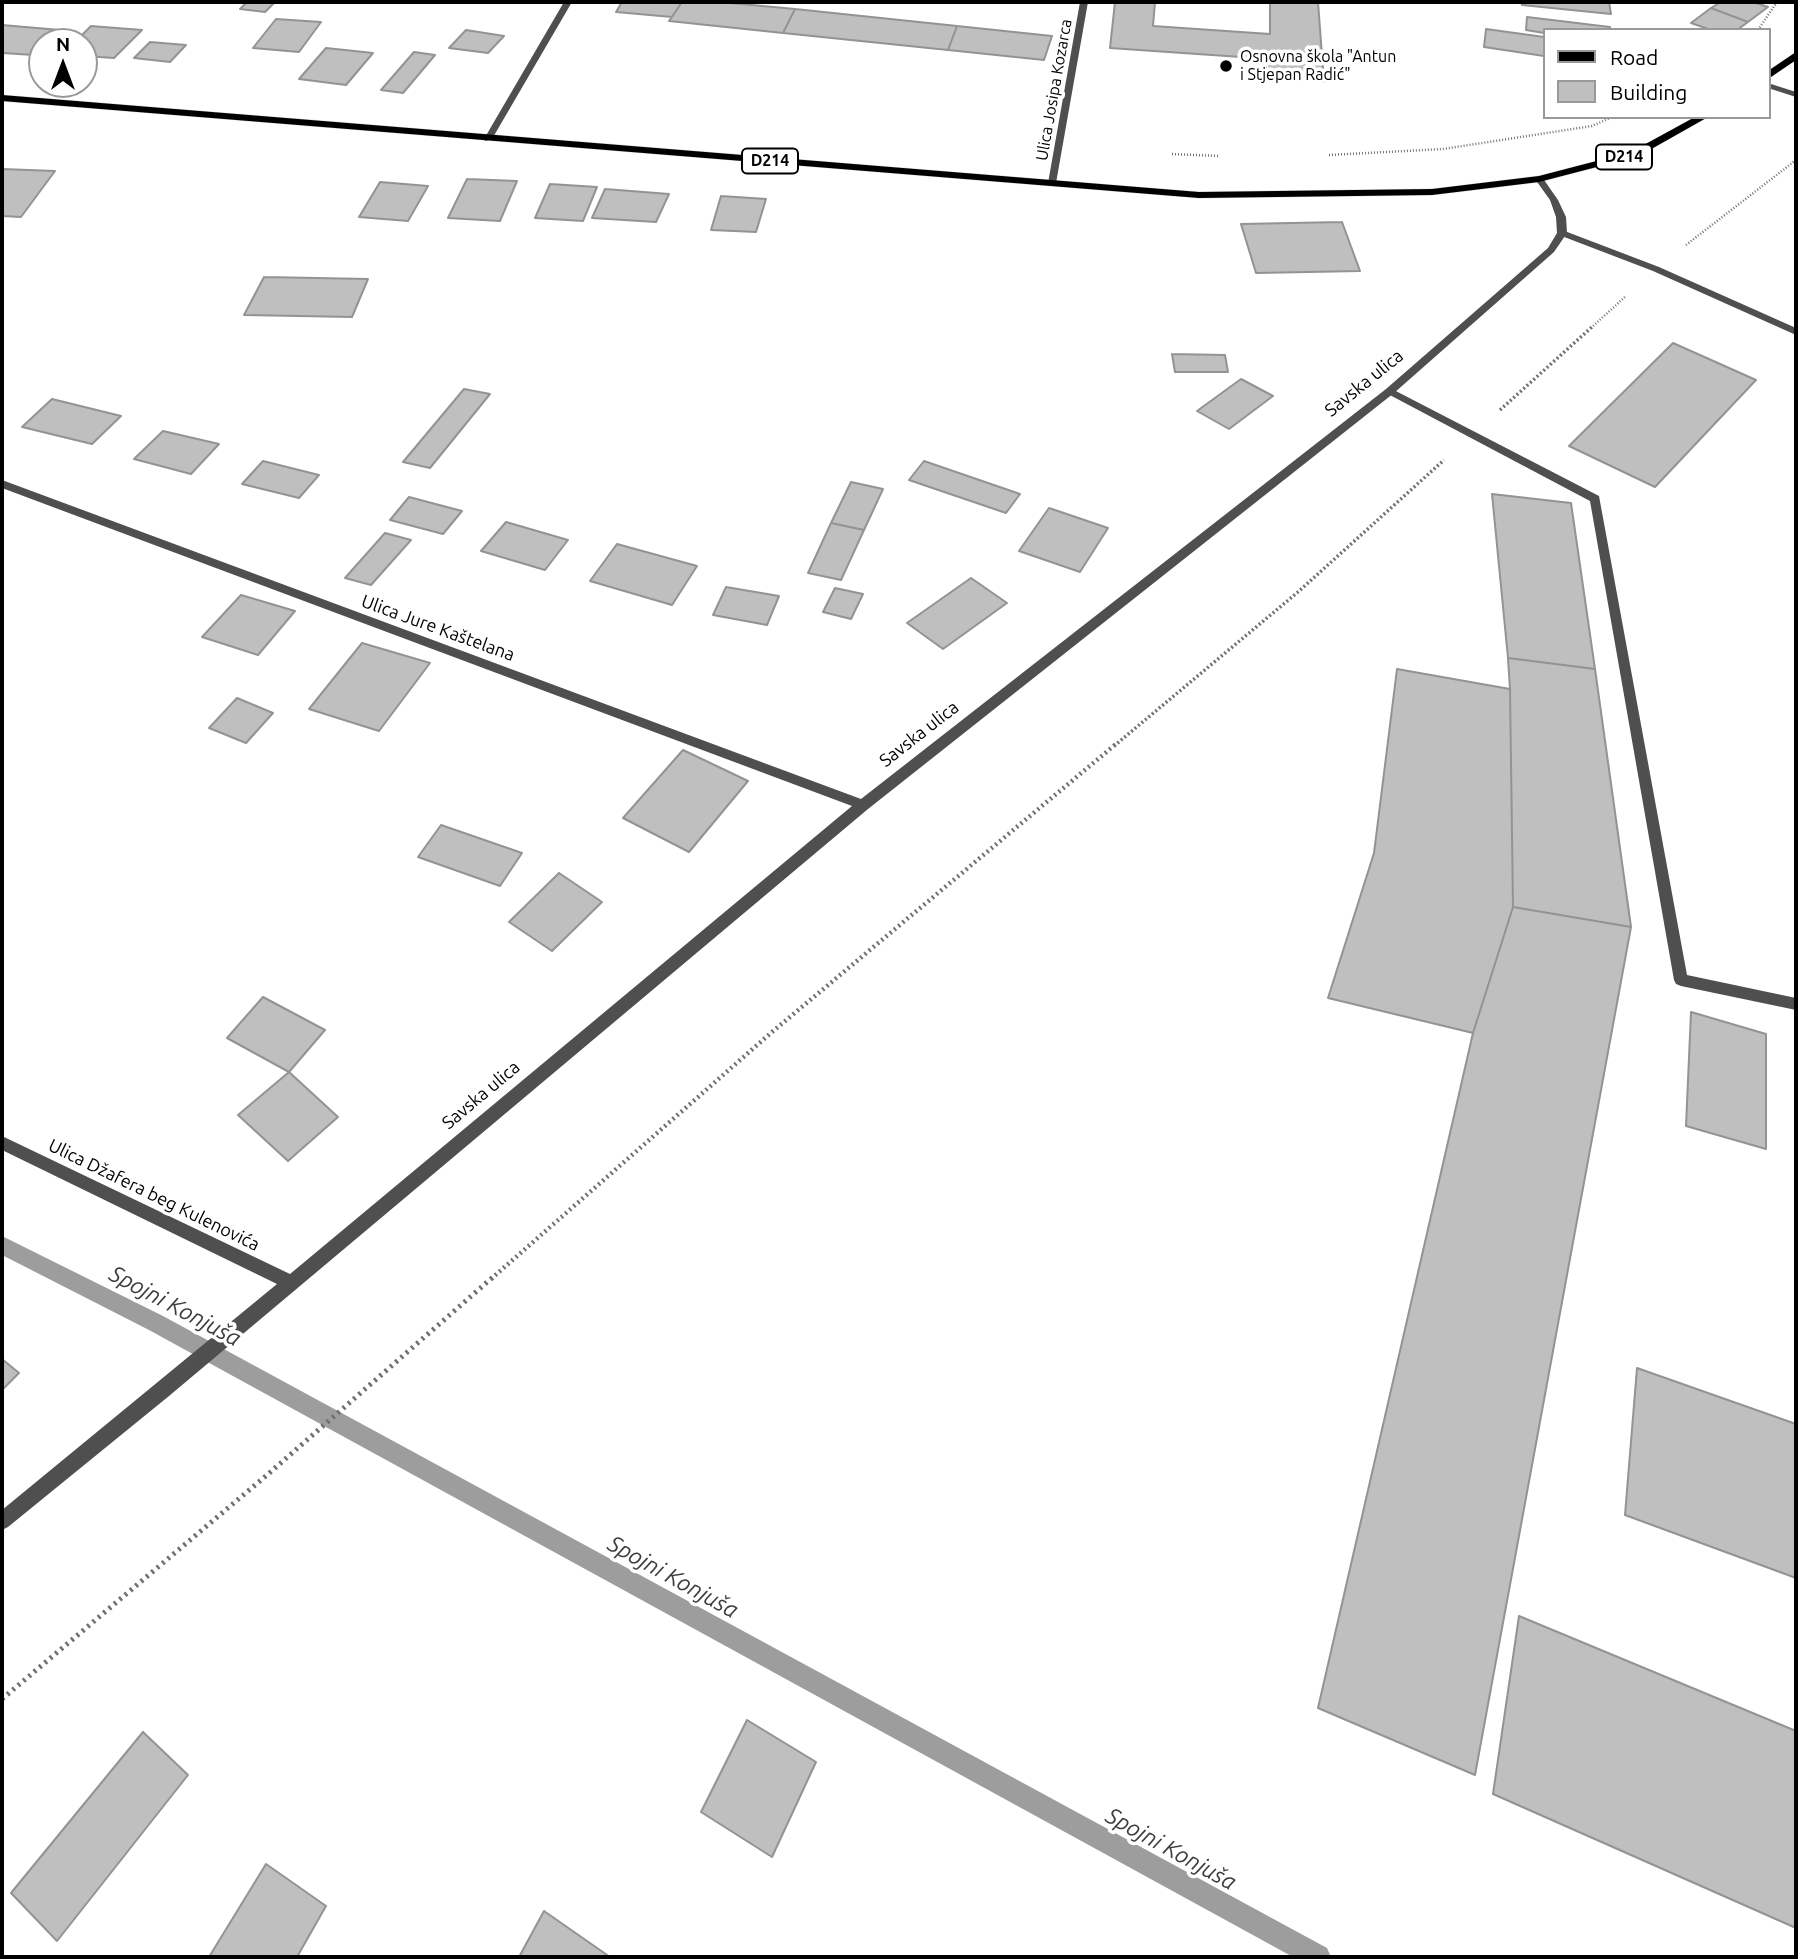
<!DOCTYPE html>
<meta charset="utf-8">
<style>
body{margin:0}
#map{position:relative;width:1798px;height:1959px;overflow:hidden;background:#fff;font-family:Ubuntu,sans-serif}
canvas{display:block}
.frame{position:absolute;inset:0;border:4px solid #000;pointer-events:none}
.legend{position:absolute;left:1543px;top:28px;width:228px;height:91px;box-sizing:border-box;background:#fff;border:2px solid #999;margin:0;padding:9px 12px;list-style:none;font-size:21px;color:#000}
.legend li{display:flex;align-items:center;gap:14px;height:35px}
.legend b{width:35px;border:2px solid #999}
.north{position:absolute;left:28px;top:28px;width:70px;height:70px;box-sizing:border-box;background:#fff;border:2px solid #999;border-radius:50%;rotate:0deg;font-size:19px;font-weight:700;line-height:28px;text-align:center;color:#000}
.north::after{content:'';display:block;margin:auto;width:24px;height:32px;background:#000;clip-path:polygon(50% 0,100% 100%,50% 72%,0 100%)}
</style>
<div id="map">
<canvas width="1798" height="1959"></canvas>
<div class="frame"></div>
<ul class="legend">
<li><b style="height:9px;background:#000"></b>Road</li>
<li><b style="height:19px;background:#bfbfbf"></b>Building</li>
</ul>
<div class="north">N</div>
</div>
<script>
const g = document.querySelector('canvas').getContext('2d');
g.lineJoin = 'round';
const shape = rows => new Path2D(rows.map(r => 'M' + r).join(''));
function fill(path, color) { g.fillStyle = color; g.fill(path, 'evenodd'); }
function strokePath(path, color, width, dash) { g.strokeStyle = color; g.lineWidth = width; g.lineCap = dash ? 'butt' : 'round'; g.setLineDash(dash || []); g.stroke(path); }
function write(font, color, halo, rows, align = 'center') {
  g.font = font + ' Ubuntu,sans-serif'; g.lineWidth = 7; g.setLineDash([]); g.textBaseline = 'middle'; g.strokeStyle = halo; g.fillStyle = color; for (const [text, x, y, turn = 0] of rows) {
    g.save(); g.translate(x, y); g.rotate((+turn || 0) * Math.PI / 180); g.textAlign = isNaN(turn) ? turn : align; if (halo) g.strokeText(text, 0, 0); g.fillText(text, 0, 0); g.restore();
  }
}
const stream = shape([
 [2,1236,163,1316,1327,1948,1331,1957,1293,1957,149,1330,2,1255,2,1236]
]);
const building = shape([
 [247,2,275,2,265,12,240,9,247,2],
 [622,2,682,2,672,17,616,12,622,2],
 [682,2,719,2,795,9,783,33,669,21,682,2],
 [1115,2,1155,2,1153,26,1270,34,1270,2,1318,2,1324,82,1267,78,1267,63,1241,61,1241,57,1110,48,1115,2],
 [1521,2,1609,2,1611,14,1522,5,1521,2],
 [1721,2,1753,2,1768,7,1748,22,1711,8,1721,2],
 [1711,8,1748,22,1737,30,1711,30,1691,23,1711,8],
 [795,9,957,26,948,50,783,33,795,9],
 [1527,17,1610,27,1610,30,1544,30,1544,33,1526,30,1527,17],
 [276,19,321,22,299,52,253,48,276,19],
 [2,25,60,30,48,42,42,42,42,48,34,55,2,53,2,25],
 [91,26,142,30,114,58,84,56,84,42,75,42,91,26],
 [957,26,1052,36,1044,60,948,50,957,26],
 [1486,29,1544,37,1544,56,1484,47,1486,29],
 [466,30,504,36,488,53,449,48,466,30],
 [150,42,186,45,170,62,134,58,150,42],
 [326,48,373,53,346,85,299,79,326,48],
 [414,52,435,55,403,93,381,90,414,52],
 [2,170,2,169,55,171,21,217,2,216,2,170],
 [467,179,517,181,500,221,448,218,467,179],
 [380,182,428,186,408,221,359,217,380,182],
 [550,184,597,187,583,221,535,218,550,184],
 [605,189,669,194,656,222,592,218,605,189],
 [721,196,766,199,756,232,711,230,721,196],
 [1342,222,1360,271,1256,273,1241,224,1342,222],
 [264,277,368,279,352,317,244,315,264,277],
 [1673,343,1756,380,1655,487,1569,446,1673,343],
 [1172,354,1225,355,1228,372,1175,372,1172,354],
 [1241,379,1273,396,1229,429,1197,411,1241,379],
 [464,389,490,394,430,468,403,462,464,389],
 [52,399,121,416,92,444,22,427,52,399],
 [163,431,219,444,191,474,134,459,163,431],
 [263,461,319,475,299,498,242,484,263,461],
 [924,461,1020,494,1006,513,909,480,924,461],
 [851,482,883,489,864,530,831,523,851,482],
 [1492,494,1571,503,1595,669,1508,658,1492,494],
 [409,497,462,511,443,534,390,520,409,497],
 [1049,508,1108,528,1080,572,1019,551,1049,508],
 [506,522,568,540,545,570,481,551,506,522],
 [831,523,864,530,841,580,808,573,831,523],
 [385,533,411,540,371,585,345,578,385,533],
 [617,544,697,566,672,605,590,581,617,544],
 [971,578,1007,603,943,649,907,623,971,578],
 [726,587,779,596,767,625,713,615,726,587],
 [835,588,863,594,851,619,823,612,835,588],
 [241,595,295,611,258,655,202,637,241,595],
 [362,643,430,663,379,731,309,709,362,643],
 [1508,658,1595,669,1631,927,1513,907,1510,689,1508,658],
 [1397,669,1510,689,1513,907,1473,1033,1328,998,1374,853,1397,669],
 [237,698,273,713,246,743,209,728,237,698],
 [683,750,748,781,689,852,623,818,683,750],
 [441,825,522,853,500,886,418,857,441,825],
 [559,873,602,902,552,951,509,922,559,873],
 [1513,907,1631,927,1475,1775,1318,1708,1473,1033,1513,907],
 [263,997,325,1030,289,1072,227,1038,263,997],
 [1691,1012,1766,1034,1766,1149,1686,1126,1691,1012],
 [289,1072,338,1117,288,1161,238,1115,289,1072],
 [2,1359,19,1373,2,1390,2,1359],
 [1637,1368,1796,1424,1796,1578,1625,1515,1637,1368],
 [1519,1616,1796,1731,1796,1928,1493,1794,1519,1616],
 [747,1720,816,1762,772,1857,701,1812,747,1720],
 [143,1732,188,1775,57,1941,11,1893,143,1732],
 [266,1864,326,1906,297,1957,209,1957,266,1864],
 [544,1911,610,1957,519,1957,544,1911]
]);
const pathFar3 = shape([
 [1758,30,1777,2],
 [1172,154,1219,156],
 [1329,155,1443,149,1592,126,1612,117],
 [1686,245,1796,160],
 [1591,328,1626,296]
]);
const pathFar2 = shape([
 [1500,410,1593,326],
 [1114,746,1298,592,1444,460]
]);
const pathFar1 = shape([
 [491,1279,772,1032,1116,744]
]);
const path = shape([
 [2,1699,267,1475,493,1277]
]);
const lane = shape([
 [1080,2,1088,2,1056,183,1052,186,1048,183,1080,2],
 [1768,83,1796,92,1796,97,1768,88,1768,83],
 [1562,230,1659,267,1796,328,1796,335,1653,271,1559,235,1557,233,1562,230],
 [1390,388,1599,496,1687,975,1796,998,1796,1010,1681,986,1676,984,1674,980,1590,501,1386,393,1386,389,1390,388]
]);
const street = shape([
 [564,2,572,2,492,139,485,141,484,139,564,2],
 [1539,176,1542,177,1558,200,1566,217,1567,233,1554,252,1394,393,868,809,169,1396,8,1527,2,1530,2,1510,277,1284,2,1150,2,1136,290,1274,852,806,2,488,2,480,861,799,1386,389,1548,248,1557,233,1556,217,1550,200,1535,179,1539,176]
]);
const primary = shape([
 [1796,52,1796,60,1768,79,1768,71,1796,52],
 [2,95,1199,192,1432,189,1539,176,1631,152,1695,117,1708,117,1639,156,1539,182,1432,195,1199,198,2,101,2,95]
]);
const markers = [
 [1226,66,7,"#000"]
];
const farPoinames = [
 ["Osnovna škola \"Antun",1240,57],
 ["i Stjepan Radić\"",1240,75]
];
const farStreetnames = [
 ["Ulica Josipa Kozarca",1054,90,-80]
];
const shields = [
 [1624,157,56],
 [770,161,56]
];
const shieldNames = [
 ["D214",1624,157],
 ["D214",770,161]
];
const streetNames = [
 ["Savska ulica",1364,383,-39],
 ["Ulica Jure Kaštelana",438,628,20],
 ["Savska ulica",919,734,-38],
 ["Savska ulica",481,1095,-40],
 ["Ulica Džafera beg Kulenovića",154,1195,26]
];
const nearWaternames = [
 ["Spojni Konjuša",175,1306,28],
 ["Spojni Konjuša",673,1577,29],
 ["Spojni Konjuša",1171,1849,29]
];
fill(stream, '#9d9d9d');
fill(building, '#bfbfbf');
strokePath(building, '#939393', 2);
strokePath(primary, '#dbdbdb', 1);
strokePath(pathFar3, '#717171', 2.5, [1, 2]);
strokePath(pathFar2, '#717171', 3.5, [2, 2.5]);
strokePath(pathFar1, '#717171', 4.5, [2, 3.5]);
strokePath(path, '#717171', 5, [2.5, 4.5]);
fill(lane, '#4f4f4f');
fill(street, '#4f4f4f');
fill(primary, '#000');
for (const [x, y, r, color] of markers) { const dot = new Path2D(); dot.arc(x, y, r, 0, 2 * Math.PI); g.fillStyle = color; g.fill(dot); strokePath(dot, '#fff', 2.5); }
write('16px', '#000', '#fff', farPoinames, 'left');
write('16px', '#000', '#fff', farStreetnames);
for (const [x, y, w] of shields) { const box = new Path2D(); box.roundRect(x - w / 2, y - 12.5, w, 25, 5); g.fillStyle = '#fff'; g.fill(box); strokePath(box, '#000', 2); }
write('bold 16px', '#000', null, shieldNames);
write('18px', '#000', '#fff', streetNames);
write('italic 23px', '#3e3e3e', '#fff', nearWaternames);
</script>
